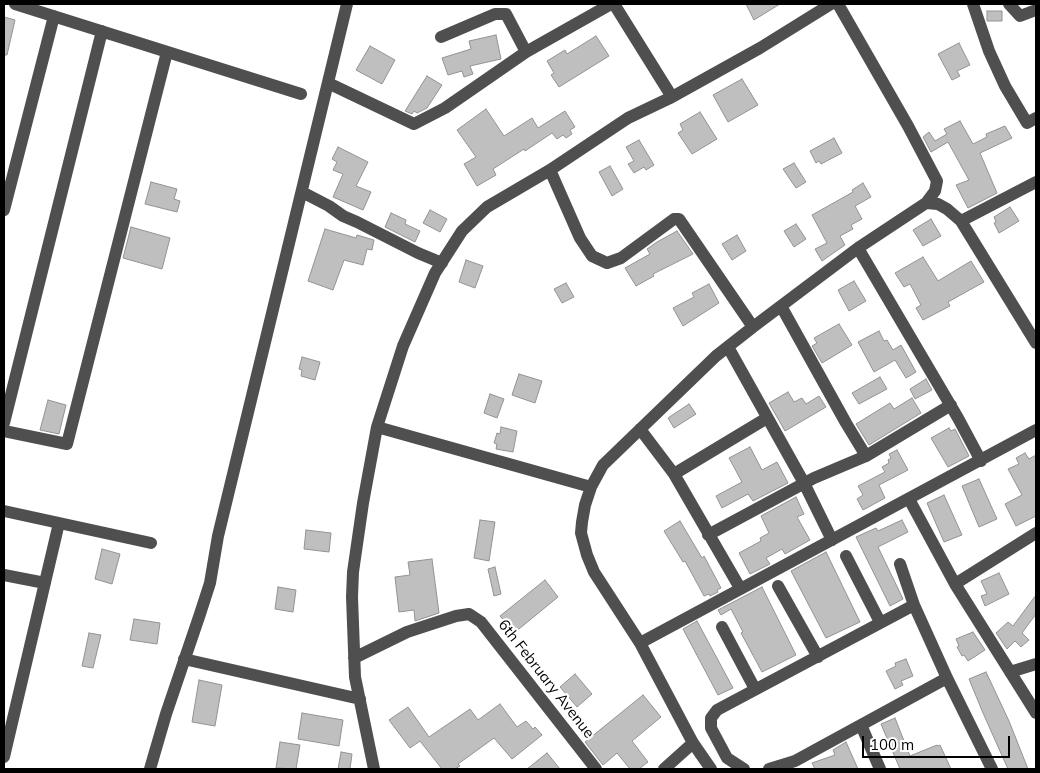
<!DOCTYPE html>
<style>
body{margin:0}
#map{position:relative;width:1040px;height:773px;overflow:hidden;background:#fff;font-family:Mulish,sans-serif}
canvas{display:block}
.frame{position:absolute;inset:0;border:5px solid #000;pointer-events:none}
.scale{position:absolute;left:862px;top:736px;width:148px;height:22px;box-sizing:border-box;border:2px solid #000;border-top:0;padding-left:6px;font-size:15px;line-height:18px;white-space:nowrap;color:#000;-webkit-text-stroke:4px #fff;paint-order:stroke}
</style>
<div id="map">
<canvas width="1040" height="773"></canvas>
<div class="frame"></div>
<div class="scale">100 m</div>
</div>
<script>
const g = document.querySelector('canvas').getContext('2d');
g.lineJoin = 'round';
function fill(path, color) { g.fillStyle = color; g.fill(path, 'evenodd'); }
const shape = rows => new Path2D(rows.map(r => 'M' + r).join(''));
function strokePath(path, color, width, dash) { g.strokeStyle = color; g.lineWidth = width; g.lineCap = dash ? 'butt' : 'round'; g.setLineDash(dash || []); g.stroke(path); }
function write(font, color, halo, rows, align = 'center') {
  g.font = font + ' Mulish,sans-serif'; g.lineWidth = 4.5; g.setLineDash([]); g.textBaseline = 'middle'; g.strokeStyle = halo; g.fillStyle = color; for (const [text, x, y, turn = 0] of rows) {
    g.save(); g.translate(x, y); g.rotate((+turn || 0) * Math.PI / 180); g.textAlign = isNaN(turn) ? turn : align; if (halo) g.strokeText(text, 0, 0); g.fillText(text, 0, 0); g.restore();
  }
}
const building = shape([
 [746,4,780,4,754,20,746,4],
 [987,11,1002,11,1002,21,987,21,987,11],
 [4,17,15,20,7,55,4,55,4,17],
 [496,35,501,59,470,66,473,74,464,77,462,71,448,75,442,58,471,49,469,41,496,35],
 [596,36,609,56,559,87,551,75,554,73,547,61,565,50,567,54,596,36],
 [959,43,970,65,957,71,960,76,952,80,938,54,959,43],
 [370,46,395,60,382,84,356,70,370,46],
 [427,76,442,85,427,108,417,113,414,111,412,114,405,111,427,76],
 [742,79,758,105,728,122,713,95,742,79],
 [486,109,504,136,532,118,538,128,565,111,575,127,570,130,572,134,566,138,563,135,557,139,552,133,525,151,524,149,493,169,496,175,477,186,464,164,476,157,457,130,486,109],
 [700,112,717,139,692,154,678,133,683,130,680,124,700,112],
 [960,121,973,144,987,137,986,134,1005,126,1012,138,980,153,997,193,968,208,956,185,969,180,948,142,931,152,923,137,929,132,935,141,947,134,944,129,960,121],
 [834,138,842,153,821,164,819,161,816,163,810,151,834,138],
 [639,140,654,165,646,170,644,167,634,173,628,164,634,161,626,147,639,140],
 [338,147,368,162,356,186,371,192,363,210,333,197,343,174,333,170,337,162,332,159,338,147],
 [794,163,806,182,796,188,783,169,794,163],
 [610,166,623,189,612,196,599,172,610,166],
 [151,182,177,189,174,199,180,201,177,212,145,204,151,182],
 [863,183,871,197,855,206,862,219,851,225,853,229,840,236,845,245,822,261,815,249,827,243,812,215,853,192,852,190,863,183],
 [1010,207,1019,221,999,233,994,223,996,222,994,217,1010,207],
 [430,210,447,219,440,232,423,223,430,210],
 [391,213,406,220,405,224,420,231,415,242,385,227,391,213],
 [931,219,941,236,923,246,913,230,931,219],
 [796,224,806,239,794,247,784,231,796,224],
 [131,227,170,238,162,269,123,258,131,227],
 [325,229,356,238,357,235,374,240,372,250,367,249,363,265,344,260,333,290,308,281,325,229],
 [677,231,693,254,653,274,654,276,636,286,625,268,650,254,647,249,657,242,677,231],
 [737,235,746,251,732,260,722,244,737,235],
 [923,257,938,281,971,261,984,282,948,302,950,306,923,320,916,308,921,305,910,284,904,287,895,273,923,257],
 [466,260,483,266,475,288,459,282,466,260],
 [854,281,866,301,849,311,838,290,854,281],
 [566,283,574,297,562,303,554,289,566,283],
 [709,284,719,303,683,326,673,308,694,297,692,293,709,284],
 [839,324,852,345,822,363,812,346,817,343,814,338,839,324],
 [879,331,884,341,887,340,893,350,901,345,916,372,906,378,895,360,874,372,858,342,879,331],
 [302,357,320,362,315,380,301,376,302,370,299,369,302,357],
 [519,374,542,381,535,403,512,395,519,374],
 [880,377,887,389,859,404,852,393,880,377],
 [926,379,932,390,915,399,910,389,926,379],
 [788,392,794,402,802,398,806,404,819,396,826,407,785,431,769,403,788,392],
 [490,394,504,399,497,418,484,413,490,394],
 [912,398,921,413,869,445,856,424,890,403,894,409,912,398],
 [48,400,66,405,59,434,40,430,48,400],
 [689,404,696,414,674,428,668,418,689,404],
 [501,427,517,431,513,452,496,449,497,444,494,443,497,433,500,434,501,427],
 [949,428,951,431,955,429,969,456,948,467,931,438,949,428],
 [750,447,762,470,777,462,788,483,753,501,748,494,722,508,716,496,742,482,729,458,750,447],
 [897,450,908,470,879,485,885,498,863,510,857,499,863,495,858,486,885,472,882,467,889,463,888,460,891,458,889,454,897,450],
 [1025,453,1029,459,1036,455,1036,516,1016,526,1005,504,1022,495,1008,469,1019,464,1016,458,1025,453],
 [979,479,997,519,979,527,962,486,979,479],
 [944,495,962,535,944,542,927,503,944,495],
 [796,497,804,514,797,517,810,540,785,554,782,549,766,558,770,564,750,574,739,553,761,541,760,538,769,533,761,516,796,497],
 [480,520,495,522,489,561,474,558,480,520],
 [902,520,908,532,878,547,903,599,890,606,856,537,876,528,878,531,902,520],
 [680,521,702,558,704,556,721,588,717,590,718,592,710,596,709,594,704,596,685,561,683,562,664,531,680,521],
 [306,530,331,533,329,552,304,549,306,530],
 [102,549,120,554,112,584,95,579,102,549],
 [826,552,860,622,826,638,791,571,826,552],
 [432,559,439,613,415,621,414,610,399,612,395,577,410,575,408,562,432,559],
 [495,567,501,594,494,596,488,569,495,567],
 [999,573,1009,594,985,606,981,596,987,594,981,581,999,573],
 [545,580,558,597,514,633,500,616,545,580],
 [278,587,296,590,293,612,275,609,278,587],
 [762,587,796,655,762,672,741,633,743,632,731,609,721,615,718,610,762,587],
 [1036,595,1036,614,1022,633,1029,640,1021,647,1015,641,1007,649,996,633,1008,622,1013,626,1036,595],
 [134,619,160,623,157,644,130,640,134,619],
 [697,621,733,688,718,695,683,629,697,621],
 [973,632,985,650,968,661,964,655,962,656,957,647,959,646,956,639,973,632],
 [89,633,101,635,93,668,82,666,89,633],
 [906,659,913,676,901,681,903,685,895,689,886,671,896,666,895,663,906,659],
 [986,672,1009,721,1028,769,1008,769,983,713,969,679,986,672],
 [575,674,592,694,577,707,560,687,575,674],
 [199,680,222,685,215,726,192,722,199,680],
 [643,695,661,717,632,741,648,762,639,769,630,769,617,753,603,765,585,742,643,695],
 [500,704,517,727,526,721,533,729,535,727,542,735,512,759,494,738,458,764,460,766,455,769,442,769,420,741,410,748,389,720,408,707,429,737,470,709,478,720,500,704],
 [302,713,343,720,339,746,298,739,302,713],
 [895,718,910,756,937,745,938,746,940,745,951,769,900,769,881,724,895,718],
 [280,742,300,745,296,769,276,768,280,742],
 [846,742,858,769,815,769,812,763,835,755,833,750,846,742],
 [341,752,352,754,350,769,338,769,341,752],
 [547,753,560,769,527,769,547,753]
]);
const minor = shape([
 [15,4,301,94],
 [614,4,672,97],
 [838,4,908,126,937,181,935,191,926,203],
 [973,4,989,51,1005,86,1027,123,1036,118],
 [1009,4,1020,16,1036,10],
 [441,37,495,14,506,14,526,52],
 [328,83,414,124,445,108,526,52,611,4],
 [550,170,580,238,592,256,607,263,621,258,674,219,679,219,753,327,858,248,958,418,981,461],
 [302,192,329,206,343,216,357,222,418,253,442,263],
 [4,210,54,16],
 [961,221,1036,182],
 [858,248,926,203,938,204,947,209,961,221,1036,343],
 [781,306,846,423,866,456],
 [728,347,804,483,832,540],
 [4,423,102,31],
 [377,427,591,487],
 [640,429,674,474,740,588],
 [4,431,67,444,167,52],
 [674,474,767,418],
 [909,499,955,584,1036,713],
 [4,511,151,543],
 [708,535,814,478,866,456,951,405],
 [846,556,880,622],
 [900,564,914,605,947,678,992,769],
 [4,575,45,583],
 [955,584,1036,533],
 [778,586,818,657],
 [722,627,755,689],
 [640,643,1036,430],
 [354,658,407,632,456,616,469,614,481,622,596,769],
 [184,659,360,699],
 [1010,672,1036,664],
 [861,725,880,769],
 [4,757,59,523],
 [150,769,166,714,200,614,210,583,218,536,347,4],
 [374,769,355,677,352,597,353,572,363,503,377,427,403,346,435,273,462,231,487,207,550,170,628,118,672,97,760,48,831,4],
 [664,769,693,743],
 [711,769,693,743,640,643,594,572,587,555,581,533,582,522,585,505,591,487,603,465,716,356,753,327],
 [744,769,727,758,711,728,711,718,717,710,914,605],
 [769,769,795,761,947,678]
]);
const streetNames = [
 ["6th February Avenue",546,679,52]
];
fill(building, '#bfbfbf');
strokePath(building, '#939393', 1);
strokePath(minor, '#4f4f4f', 12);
write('15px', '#000', '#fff', streetNames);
</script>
